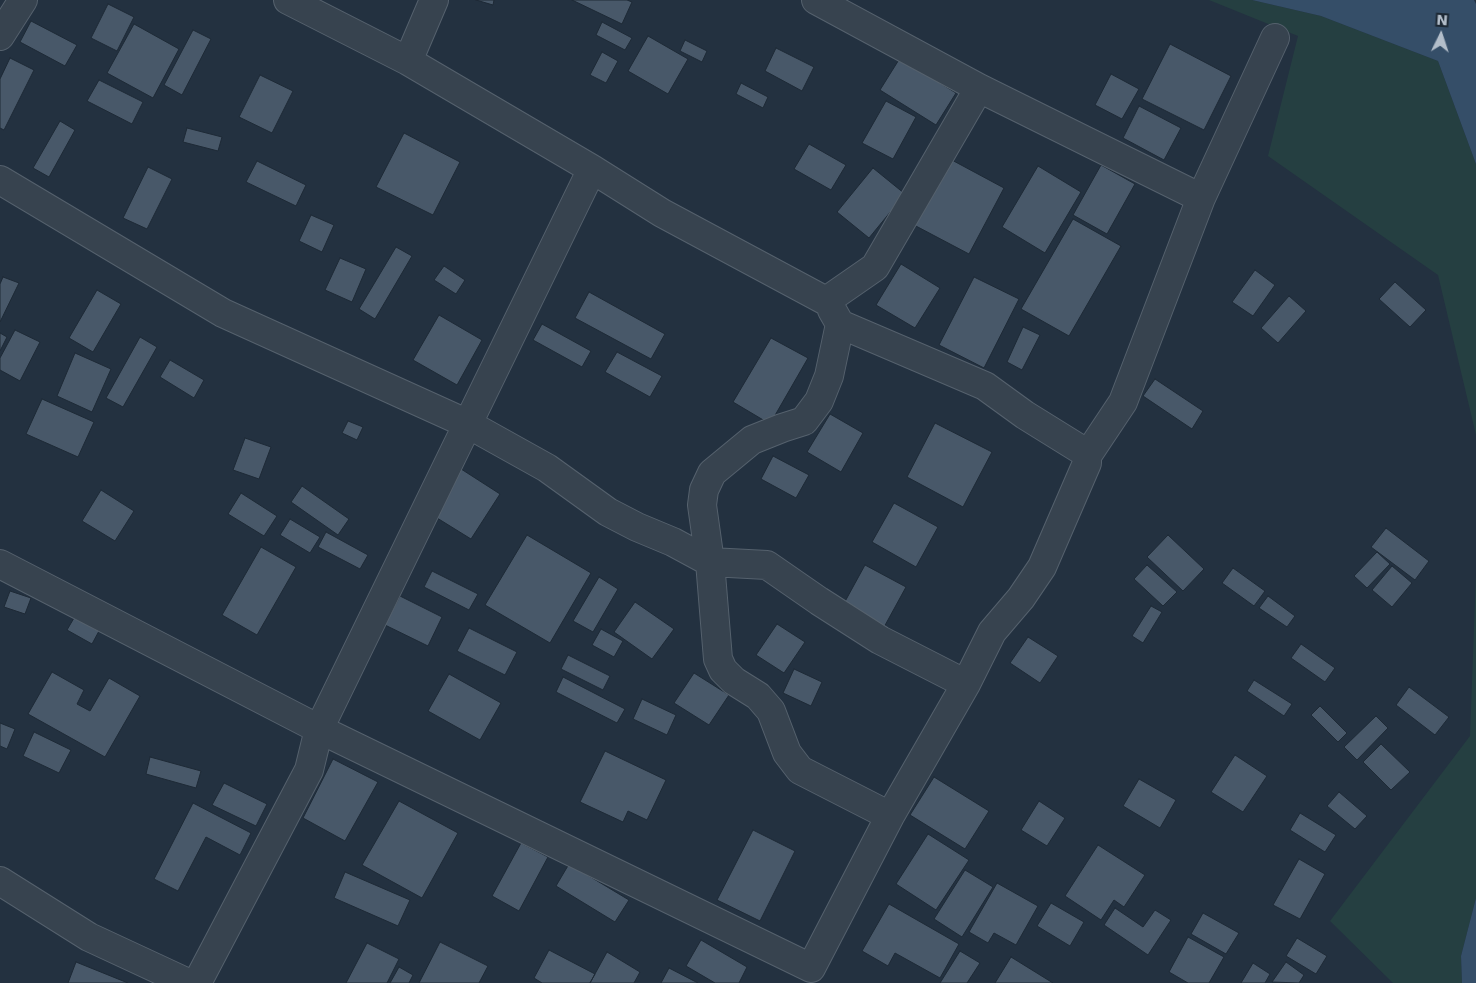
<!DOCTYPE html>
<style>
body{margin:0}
#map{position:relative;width:1476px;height:983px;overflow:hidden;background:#233140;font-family:"DejaVu Sans",sans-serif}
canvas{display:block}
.north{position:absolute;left:1416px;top:10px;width:50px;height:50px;-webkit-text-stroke:4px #1c2834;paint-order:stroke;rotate:4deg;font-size:14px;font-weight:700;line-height:20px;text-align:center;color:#b3beca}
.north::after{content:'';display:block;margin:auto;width:18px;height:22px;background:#b3beca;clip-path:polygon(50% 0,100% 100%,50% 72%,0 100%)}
</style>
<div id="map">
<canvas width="1476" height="983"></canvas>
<div class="north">N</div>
</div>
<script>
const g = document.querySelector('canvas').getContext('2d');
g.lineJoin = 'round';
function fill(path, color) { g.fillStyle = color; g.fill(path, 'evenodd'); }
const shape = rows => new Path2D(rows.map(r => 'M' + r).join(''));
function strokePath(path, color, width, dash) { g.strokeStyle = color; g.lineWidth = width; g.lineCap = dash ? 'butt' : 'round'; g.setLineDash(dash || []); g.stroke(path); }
const green = shape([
 [1209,0,1252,0,1321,16,1438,61,1476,164,1476,435,1438,275,1268,156,1298,36],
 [1476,573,1476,898,1461,956,1462,983,1393,983,1330,921,1470,736]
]);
const water = shape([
 [1252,0,1474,0,1476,4,1476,164,1438,61,1321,16],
 [1476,898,1476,983,1462,983,1461,956]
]);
const building = shape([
 [476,0,494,0,493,5,476,0],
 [572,0,627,0,632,2,622,24,572,0],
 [108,4,134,17,117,51,91,38,108,4],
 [31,21,77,45,65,66,20,42,31,21],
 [602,22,632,38,625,50,596,35,602,22],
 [134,24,179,49,153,98,107,73,134,24],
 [193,30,211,39,182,95,164,85,193,30],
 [648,36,688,59,668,94,628,71,648,36],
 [685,40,707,51,702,62,680,51,685,40],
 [1170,44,1231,76,1204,130,1142,99,1170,44],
 [776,48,814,67,802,91,765,71,776,48],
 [602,52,618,61,606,83,590,75,602,52],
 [10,58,34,70,4,130,0,128,0,79,10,58],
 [900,58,956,93,936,125,880,90,900,58],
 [1111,74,1139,89,1122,119,1095,105,1111,74],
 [260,75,293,91,272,133,239,117,260,75],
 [99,80,143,102,132,124,87,101,99,80],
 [741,83,768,97,763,108,736,94,741,83],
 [886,101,916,117,893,159,862,143,886,101],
 [1139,106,1181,128,1164,160,1123,138,1139,106],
 [60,121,75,130,49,177,33,168,60,121],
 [187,128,222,137,218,151,183,142,187,128],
 [404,133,460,162,433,215,376,187,404,133],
 [809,144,846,165,831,190,794,169,809,144],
 [950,159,1004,188,969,254,914,225,950,159],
 [257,161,306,185,296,206,246,182,257,161],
 [1101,165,1135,184,1107,234,1073,215,1101,165],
 [1038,166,1081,192,1045,253,1002,227,1038,166],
 [148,167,172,179,147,229,123,218,148,167],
 [873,168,905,194,869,238,837,212,873,168],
 [311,215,334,225,322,252,299,241,311,215],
 [1073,219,1121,246,1069,336,1021,309,1073,219],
 [396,247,412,256,375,319,359,309,396,247],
 [340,258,366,269,352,302,325,290,340,258],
 [901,264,940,288,915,328,876,305,901,264],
 [444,266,465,280,456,294,434,280,444,266],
 [1255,270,1275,285,1253,316,1232,302,1255,270],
 [3,277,19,283,0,322,0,284,3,277],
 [974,277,1019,299,984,368,939,345,974,277],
 [1395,282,1426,310,1410,327,1379,299,1395,282],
 [97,290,121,304,93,352,69,338,97,290],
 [589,292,665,334,651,359,575,318,589,292],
 [1289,296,1306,311,1278,343,1261,328,1289,296],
 [439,315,482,340,457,385,413,360,439,315],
 [542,324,591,351,582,367,533,340,542,324],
 [1023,327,1040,335,1022,370,1007,362,1023,327],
 [15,330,40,342,20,381,0,370,0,358,15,330],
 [0,333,7,337,0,351,0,333],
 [140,337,157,347,123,407,106,398,140,337],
 [771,338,808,358,770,424,733,402,771,338],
 [617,352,662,376,650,397,605,372,617,352],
 [75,353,111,369,92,412,57,396,75,353],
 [170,360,204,380,194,398,160,377,170,360],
 [1155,379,1203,411,1192,429,1143,396,1155,379],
 [42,399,94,422,78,457,26,434,42,399],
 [830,414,863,433,841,472,807,452,830,414],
 [348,421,363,427,357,440,342,433,348,421],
 [935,423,992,452,963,507,907,477,935,423],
 [245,438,271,447,259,479,233,470,245,438],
 [773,456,809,475,796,498,761,479,773,456],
 [458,467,500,494,471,539,429,513,458,467],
 [302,486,349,519,338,535,291,502,302,486],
 [101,490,134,511,115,541,82,521,101,490],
 [241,493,277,516,264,536,228,514,241,493],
 [894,503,938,527,916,567,872,542,894,503],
 [290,519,320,537,310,553,280,535,290,519],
 [1386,528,1429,561,1415,580,1371,547,1386,528],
 [326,532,368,555,360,569,318,547,326,532],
 [527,535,591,573,550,643,485,605,527,535],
 [1168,535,1204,569,1183,591,1147,557,1168,535],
 [261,547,296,567,257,635,222,615,261,547],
 [1377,552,1390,564,1367,588,1354,576,1377,552],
 [865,565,906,587,883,629,842,607,865,565],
 [1147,565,1177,592,1163,606,1134,579,1147,565],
 [1392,566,1412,583,1392,607,1372,590,1392,566],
 [1233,568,1265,591,1254,606,1222,583,1233,568],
 [432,571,478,594,469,610,424,587,432,571],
 [599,577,618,589,593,632,573,621,599,577],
 [10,591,31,598,25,614,4,607,10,591],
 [400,596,442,617,428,646,385,625,400,596],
 [1268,596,1295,616,1287,627,1259,608,1268,596],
 [635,602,674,629,652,659,614,632,635,602],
 [1151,606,1162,612,1143,643,1132,636,1151,606],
 [74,618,99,631,92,644,67,630,74,618],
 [777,624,805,642,784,673,756,655,777,624],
 [469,628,517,652,505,675,457,651,469,628],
 [601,629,623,641,614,657,592,645,601,629],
 [1028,637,1058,656,1040,683,1010,663,1028,637],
 [1301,644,1335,668,1325,682,1291,658,1301,644],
 [568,655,610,676,603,690,561,669,568,655],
 [794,669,822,682,811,706,783,693,794,669],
 [52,672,84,690,77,704,90,711,109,678,140,696,105,757,28,714,52,672],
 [694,673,729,695,709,725,674,703,694,673],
 [449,674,501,703,480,740,428,711,449,674],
 [563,677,625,709,617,723,556,692,563,677],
 [1254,680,1292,704,1284,716,1247,691,1254,680],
 [1409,687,1449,717,1435,735,1396,705,1409,687],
 [642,699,676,715,667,735,633,719,642,699],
 [1320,706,1347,733,1338,742,1311,715,1320,706],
 [1376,716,1388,728,1357,760,1344,747,1376,716],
 [0,723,15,729,7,749,0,746,0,723],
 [34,732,71,750,59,773,23,756,34,732],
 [1381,744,1410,772,1391,790,1363,762,1381,744],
 [605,751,666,780,647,820,628,811,623,822,580,802,605,751],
 [1235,755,1267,776,1243,812,1211,792,1235,755],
 [150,757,201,771,196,788,146,774,150,757],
 [333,759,378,782,345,841,303,818,333,759],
 [934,777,989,811,965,849,910,815,934,777],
 [1139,779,1176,800,1160,828,1123,806,1139,779],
 [224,783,267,804,256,826,212,805,224,783],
 [1339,792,1367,816,1355,829,1327,806,1339,792],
 [399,801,458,833,422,898,362,865,399,801],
 [1039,801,1065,818,1047,846,1021,830,1039,801],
 [193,803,251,833,240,855,206,837,178,891,154,879,193,803],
 [1300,813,1336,835,1325,852,1290,830,1300,813],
 [753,830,795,851,760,921,717,900,753,830],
 [928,834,969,860,936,910,896,884,928,834],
 [521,843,548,857,519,911,492,896,521,843],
 [1098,845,1145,875,1124,907,1114,900,1101,920,1065,896,1098,845],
 [1299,859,1325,874,1300,919,1273,905,1299,859],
 [569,864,629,900,615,922,556,886,569,864],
 [965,870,993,887,962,937,934,919,965,870],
 [345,872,410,900,398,926,334,898,345,872],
 [997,883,1038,906,1016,945,994,933,988,943,969,932,997,883],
 [1051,903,1084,922,1070,946,1037,926,1051,903],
 [889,904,959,944,940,978,895,953,888,966,862,951,889,904],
 [1115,908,1143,927,1155,910,1171,920,1148,955,1104,925,1115,908],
 [1203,913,1239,933,1226,954,1191,934,1203,913],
 [1188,937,1224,957,1209,983,1188,983,1169,972,1188,937],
 [1297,938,1327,956,1316,974,1286,956,1297,938],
 [701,940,747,967,739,983,715,983,686,966,701,940],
 [440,942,488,966,479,983,419,983,440,942],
 [367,943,399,959,387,983,346,983,367,943],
 [549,950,595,974,590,983,542,983,534,978,549,950],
 [960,951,980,963,967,983,940,983,960,951],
 [607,952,640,972,634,983,590,983,607,952],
 [1011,957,1053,983,995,983,1011,957],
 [76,962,128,983,68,983,76,962],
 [1286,962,1304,975,1299,983,1272,982,1286,962],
 [1253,963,1270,974,1265,983,1241,983,1253,963],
 [399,967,413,975,409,983,390,983,399,967],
 [669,968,698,983,661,983,669,968]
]);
const minor = shape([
 [288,0,408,61,434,0],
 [816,0,979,88,1201,198],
 [0,36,23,0],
 [408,61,592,169,662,213,826,301,875,267,979,88],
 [0,180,223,313,468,424,547,468,608,512,637,527,673,542,710,562,767,565,819,601,880,640,966,684],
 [832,310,840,324,985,386,1025,415,1083,451,1087,456],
 [840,324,829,376,819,401,804,421,782,428,752,440,712,473,704,490,702,505,710,562,718,659,723,670,734,681,758,696,771,711,787,753,800,770,890,816],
 [0,564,319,729,811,968,890,816,966,684,992,632,1021,598,1042,567,1087,463,1087,456,1123,402,1201,198,1275,38],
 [0,881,89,937,188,983],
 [197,983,309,770,319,729,592,169]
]);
fill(green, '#253f41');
fill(water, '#354e68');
fill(building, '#485869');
strokePath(building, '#1e2a36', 1);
strokePath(minor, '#55616d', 30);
strokePath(minor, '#37434f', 28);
</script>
